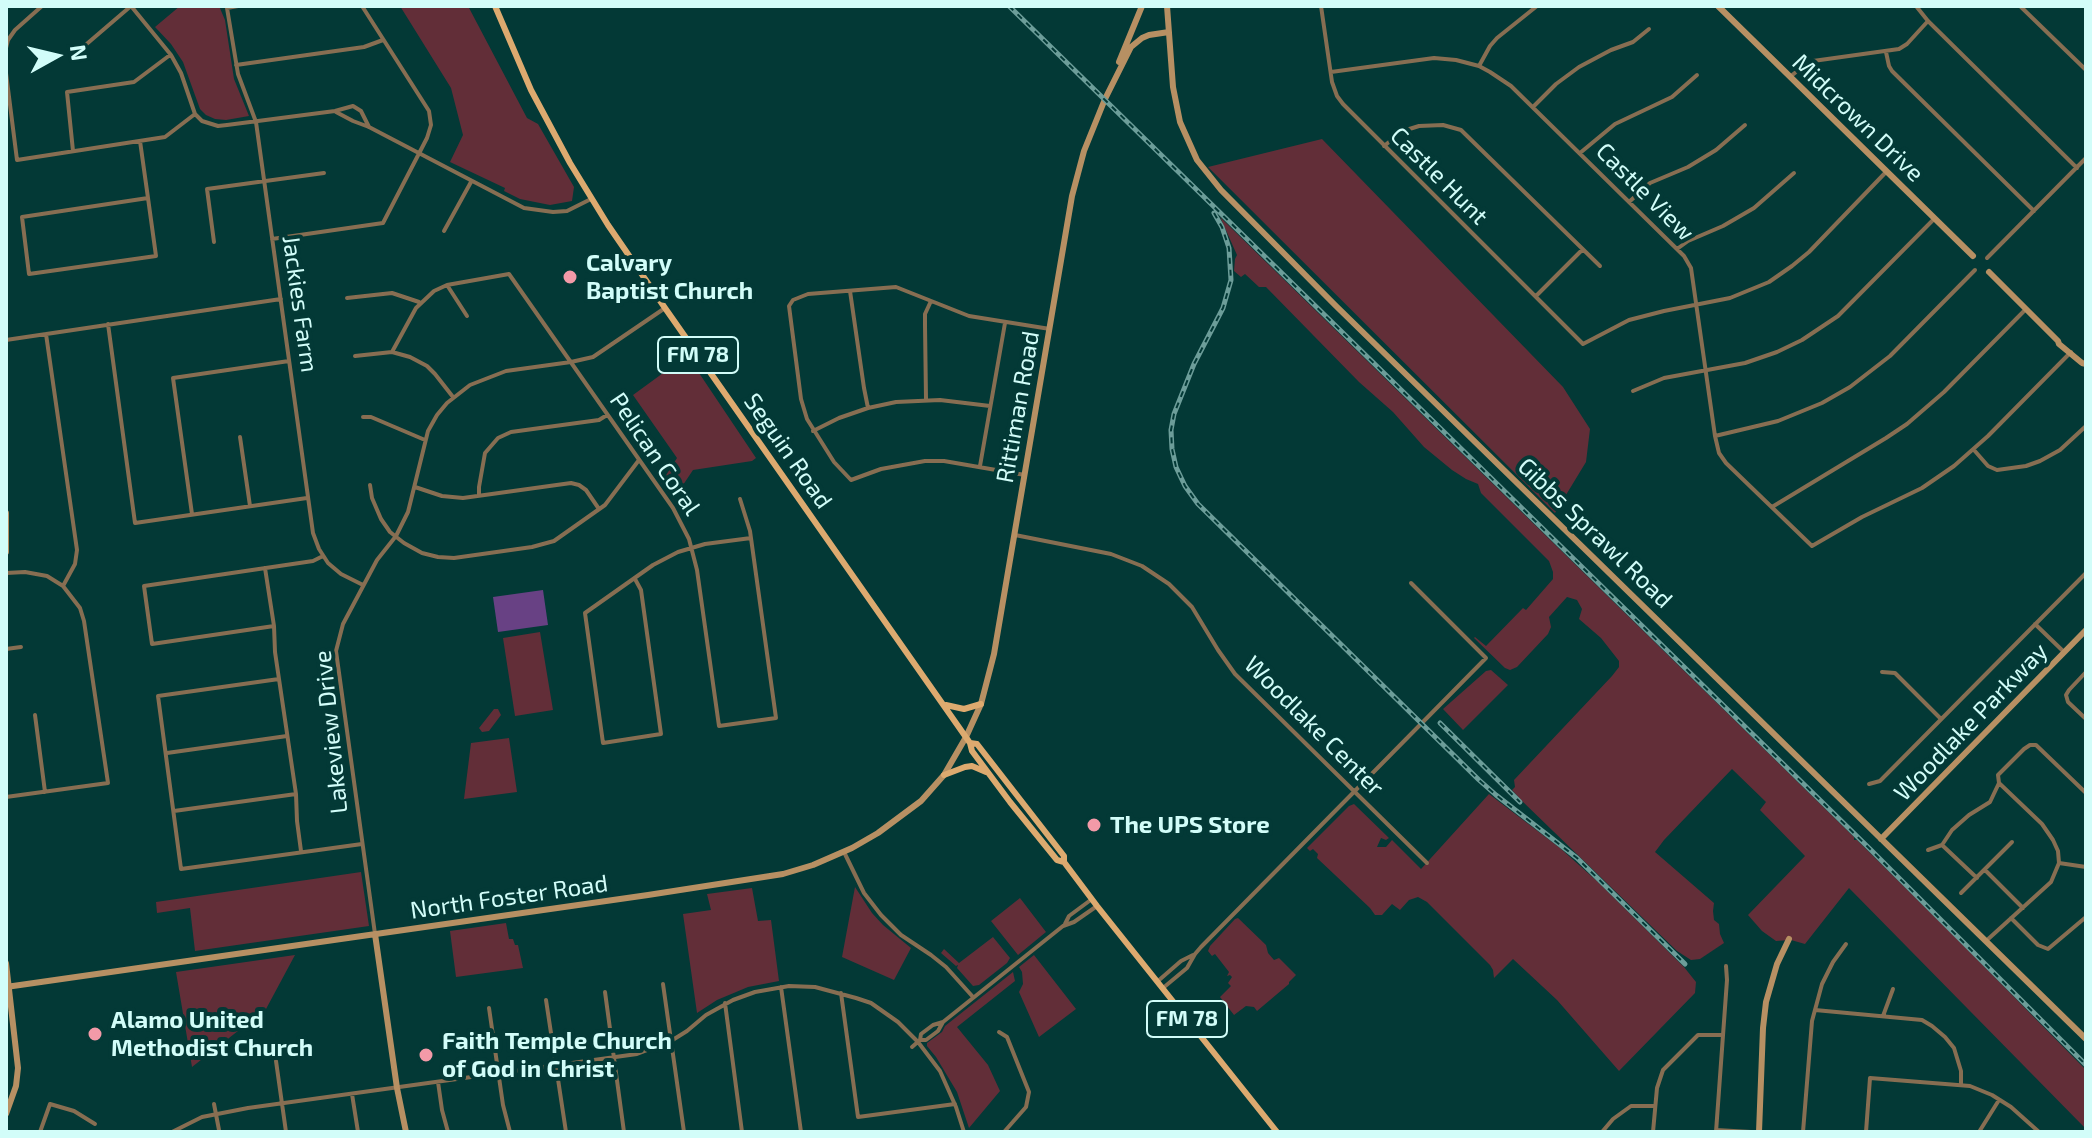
<!DOCTYPE html>
<style>
body{margin:0}
#map{position:relative;width:2092px;height:1138px;overflow:hidden;background:#033936;font-family:"Exo 2",sans-serif}
canvas{display:block}
.frame{position:absolute;inset:0;border:8px solid #d2fdf9;pointer-events:none}
.north{position:absolute;left:16px;top:16px;width:80px;height:80px;-webkit-text-stroke:6px #033936;paint-order:stroke;rotate:82deg;font-size:22px;font-weight:700;line-height:32px;text-align:center;color:#d2fdf9}
.north::after{content:'';display:block;margin:auto;width:28px;height:36px;background:#d2fdf9;clip-path:polygon(50% 0,100% 100%,50% 72%,0 100%)}
</style>
<div id="map">
<canvas width="2092" height="1138"></canvas>
<div class="frame"></div>
<div class="north">N</div>
</div>
<script>
const g = document.querySelector('canvas').getContext('2d');
g.lineJoin = 'round';
function fill(path, color) { g.fillStyle = color; g.fill(path, 'evenodd'); }
const shape = rows => new Path2D(rows.map(r => 'M' + r).join(''));
function strokePath(path, color, width, dash) { g.strokeStyle = color; g.lineWidth = width; g.lineCap = dash ? 'butt' : 'round'; g.setLineDash(dash || []); g.stroke(path); }
function write(font, color, halo, rows, align = 'center') {
  g.font = font + ' "Exo 2",sans-serif'; g.lineWidth = 8; g.setLineDash([]); g.textBaseline = 'middle'; g.strokeStyle = halo; g.fillStyle = color; for (const [text, x, y, turn = 0] of rows) {
    g.save(); g.translate(x, y); g.rotate((+turn || 0) * Math.PI / 180); g.textAlign = isNaN(turn) ? turn : align; if (halo) g.strokeText(text, 0, 0); g.fillText(text, 0, 0); g.restore();
  }
}
const green = shape([
 [180,6,219,6,225,20,234,79,249,116,226,120,215,119,206,115,200,109,183,62,171,44,155,27],
 [400,6,468,6,527,118,538,124,574,187,572,201,550,205,520,199,504,191,505,188,450,162,463,135,451,88],
 [1322,139,1563,387,1590,429,1586,462,1555,513,1208,167],
 [1220,217,1807,791,1854,837,1854,840,1857,840,1958,940,2086,1070,2086,1129,1849,888,1805,944,1791,940,1776,941,1762,931,1748,915,1805,856,1760,810,1766,802,1732,769,1664,840,1655,852,1714,903,1713,911,1714,920,1719,924,1720,934,1724,943,1700,959,1691,960,1677,951,1522,801,1512,790,1515,787,1514,780,1612,676,1619,667,1619,661,1601,638,1579,619,1582,609,1577,600,1567,597,1549,617,1551,627,1548,634,1517,667,1510,670,1505,668,1474,638,1475,637,1486,646,1523,608,1526,610,1553,579,1553,572,1549,561,1481,493,1478,484,1466,479,1452,470,1424,447,1393,412,1359,382,1266,287,1259,287,1245,274,1241,277,1234,271,1235,259,1237,255],
 [685,357,699,373,756,458,752,461,693,470,673,500,661,483,677,458,633,395],
 [540,632,553,710,515,716,503,638],
 [1491,670,1508,685,1463,730,1443,709,1486,671],
 [494,709,498,709,501,715,489,731,482,732,479,728],
 [509,738,517,792,464,799,471,743],
 [1489,794,1560,848,1598,882,1684,967,1696,982,1695,993,1619,1071,1557,1000,1513,959,1494,978,1493,970,1490,965,1427,902,1418,897,1409,900,1400,910,1392,904,1382,915,1375,915,1370,908,1317,858,1318,854,1313,849,1310,851,1307,848,1349,806,1354,804,1389,838,1386,840,1381,838,1377,847,1386,847,1392,840,1421,869],
 [361,872,369,926,195,951,190,908,157,913,156,902],
 [855,887,872,913,883,925,911,948,894,980,842,957],
 [752,888,758,921,771,920,779,981,748,987,717,1000,697,1013,683,914,711,910,707,894],
 [1020,898,1046,932,1018,955,991,921],
 [1238,918,1266,945,1268,953,1274,960,1279,958,1296,975,1289,982,1289,984,1257,1011,1254,1007,1246,1006,1234,1015,1220,997,1231,986,1228,983,1232,977,1230,975,1227,976,1229,972,1215,954,1212,956,1208,951,1210,946,1235,919],
 [506,923,509,939,513,939,515,945,518,945,523,968,456,977,450,931],
 [993,937,1010,958,1007,963,979,985,973,986,957,968,958,965,956,966,941,953,944,949,959,963],
 [295,955,266,1009,192,1067,176,972],
 [1034,955,1076,1009,1039,1037,1019,992,1023,984,1022,972,1019,967],
 [1013,972,1015,981,957,1027,988,1065,1000,1091,969,1128,957,1092,936,1057,927,1046,927,1043,942,1032,945,1026]
]);
const water = shape([
 [543,590,548,625,498,632,493,597]
]);
const street = shape([
 [131,6,171,55,181,73,195,114,202,121,218,126,227,125,335,111,353,106,361,111,369,127],
 [238,6,227,8,238,74,256,122,313,533,319,549,328,563,341,574,363,585],
 [1321,6,1332,82,1337,96,1343,104,1583,344,1629,320,1664,311,1730,298,1769,282,1792,266,1809,252,1886,172],
 [1916,6,1928,21,2077,168],
 [2020,6,2086,70],
 [6,48,8,40,15,30,42,6],
 [82,48,131,6],
 [1886,52,1889,66,1892,71,2034,211],
 [236,65,364,47,383,40],
 [1479,66,1490,46,1497,38,1537,6],
 [1331,72,1434,58,1456,60,1479,66,1490,72,1511,86,1629,202,1684,256,1691,268,1715,436,1719,453,1726,463,1812,546,1862,517,1922,488,1954,466,1988,436,2071,352],
 [6,73,17,160,165,137,195,114],
 [1790,77,1803,66,1813,61,1899,49,1907,44,1928,21],
 [1533,107,1556,84,1579,67,1611,50,1633,42,1649,29],
 [336,112,353,121,369,127,524,208,553,212,567,211,591,199],
 [140,141,148,198,156,256,29,274,22,217,148,198],
 [1384,146,1403,131,1419,126,1443,125,1461,130,1600,266],
 [73,151,67,92,134,82,170,55],
 [1580,153,1615,124,1672,97,1697,75],
 [1629,202,1650,183,1688,167,1716,150,1745,125],
 [444,231,471,182],
 [272,239,383,223,427,138,431,125,429,111,362,6],
 [214,242,207,189,324,173],
 [1677,249,1688,241,1723,226,1754,208,1794,173],
 [1987,258,2086,158],
 [447,285,467,316],
 [850,291,864,388,868,408],
 [1536,296,1582,250],
 [347,298,392,293,419,302],
 [108,324,135,523,307,498],
 [46,334,77,550,75,564,63,586],
 [6,340,281,299],
 [392,352,416,308,434,291,447,285,509,274,673,508,689,539,697,570,719,726,776,718,750,531,740,499],
 [355,356,392,352,410,357,427,366,435,374,453,397],
 [1633,391,1664,378,1745,363,1777,352,1802,340,1838,316,1934,219],
 [926,399,925,325,925,314,931,301],
 [363,417,371,417,425,440],
 [813,431,839,418,868,408,896,402,940,400,990,406],
 [1715,436,1778,421,1822,403,1850,387,1890,356,1975,270],
 [240,437,250,506],
 [1974,450,1988,466,1997,470,2026,466,2040,461,2060,450,2086,426],
 [980,466,1005,323],
 [1025,475,944,461,925,461,881,469,851,480,834,462,807,419,801,399,789,306,793,300,808,294,896,287,969,316,1050,329],
 [370,485,372,498,381,519,390,532,404,543,422,553,438,557,454,558,532,547,554,541,605,505,639,460],
 [415,487,442,496,463,498,571,483,579,485,586,490,599,509],
 [479,495,479,487,485,453,498,438,511,432,599,420,607,415],
 [1772,507,1886,438,1907,424,1944,392,2026,309],
 [192,514,173,378,289,361],
 [1015,535,1111,554,1142,566,1169,584,1192,607,1218,650,1235,674,1427,863],
 [265,568,274,626,275,652,296,794,297,821,301,851],
 [6,573,25,572,47,576,63,586,80,608,84,621,108,783,6,797],
 [635,579,641,590,661,734,603,743,585,613,653,565,678,552,705,544,751,538],
 [2035,624,2064,652],
 [274,626,152,644,144,586,313,561,323,556],
 [6,649,21,647],
 [1882,672,1895,673,1941,719],
 [2086,672,2069,690,2066,695,2068,702,2086,719],
 [279,679,158,696,181,869,362,844],
 [35,715,45,792],
 [167,753,287,736],
 [1869,784,1880,781,2086,573],
 [174,811,296,794],
 [1942,845,1952,830,1969,815,1990,802,1999,783],
 [1928,850,1942,845,1977,878],
 [844,852,864,893,881,915,901,935,931,955,946,967,973,997],
 [2059,863,2086,867],
 [1985,870,2023,908],
 [1961,893,2012,842],
 [2011,918,2038,945,2048,949,2086,917],
 [1065,924,1069,916,1092,899],
 [375,934,336,651,343,624,377,560,396,536,408,512,428,431,437,415,447,403,470,385,506,371,571,362,593,357,665,308],
 [1986,941,2051,882,2059,863,2058,851,2053,840,2042,824,1999,783,1998,775,2024,749,2030,745,2036,745,2086,793],
 [1158,981,1181,961,1193,955],
 [663,984,684,1132],
 [781,987,801,1132],
 [1163,988,1187,968,1195,954,1201,947,1486,658,1411,583],
 [605,992,624,1132],
 [841,993,858,1117,955,1104],
 [546,1000,566,1132],
 [725,1003,742,1132],
 [489,1008,503,1105,510,1132],
 [1815,1010,1922,1020,1932,1026,1945,1037,1954,1048,1961,1071,1961,1085],
 [1883,1016,1893,989],
 [999,1032,1007,1037,1029,1092,1026,1107,1004,1132],
 [920,1040,921,1034,933,1025,943,1022,1063,926,1074,922,1097,906],
 [912,1047,920,1040,926,1040,938,1031,943,1022],
 [276,1061,286,1132],
 [438,1082,442,1110,448,1132],
 [352,1094,358,1132],
 [214,1104,219,1130],
 [1716,1130,1751,1132],
 [40,1132,50,1104,74,1111,95,1124],
 [172,1132,202,1117,248,1108,637,1054,671,1041,687,1031,706,1015,733,1000,755,992,789,986,815,987,856,998,871,1003,898,1022,918,1042,940,1071,956,1107,964,1132],
 [1602,1132,1613,1119,1631,1106,1655,1106],
 [1653,1132,1657,1088,1663,1070,1698,1035,1723,1035],
 [1716,1132,1727,980,1726,966],
 [1803,1132,1812,1021,1822,984,1833,962,1846,944],
 [1866,1132,1870,1078,1970,1086,1992,1095,2011,1107,2039,1132],
 [1979,1132,1999,1100]
]);
const secondary = shape([
 [1167,6,1173,87,1180,122,1197,160,1221,190,1335,305,2086,1039],
 [1718,6,1973,256],
 [1119,62,1142,6],
 [1989,272,2058,341,2059,344,2082,363,2086,364],
 [6,513,6,552],
 [1881,839,2086,630],
 [375,934,397,1088,406,1132],
 [6,963,18,1068,16,1086,6,1114],
 [6,987,648,895,783,874,813,865,852,848,878,833,921,801,944,775,966,737,981,704,994,654,1072,196,1084,151,1105,99,1131,47,1142,38,1149,35,1169,32],
 [1759,1132,1763,1028,1766,1002,1777,964,1789,939]
]);
const primary = shape([
 [495,6,531,90,570,163,608,225,665,308,970,743,977,744,1064,856,1064,862,1097,906,1277,1132],
 [946,705,964,709,981,704],
 [970,743,972,751,1010,802,1057,860,1064,862],
 [944,775,965,767,972,766,986,772]
]);
const rail = shape([
 [1009,6,1872,851,2086,1065],
 [1214,213,1222,227,1229,248,1231,280,1223,308,1194,364,1174,414,1171,430,1172,449,1176,467,1185,486,1198,504,1479,780,1496,795,1577,858,1685,964],
 [1440,723,1520,802]
]);
const markers = [
 [570,277,8,"#f39aa8"],
 [1094,825,8,"#f39aa8"],
 [95,1034,8,"#f39aa8"],
 [426,1055,8,"#f39aa8"]
];
const shields = [
 [698,355,80],
 [1187,1019,80]
];
const shieldNames = [
 ["FM 78",698,355],
 ["FM 78",1187,1019]
];
const streetNames = [
 ["Midcrown Drive",1858,118,44],
 ["Castle Hunt",1439,176,45],
 ["Castle View",1645,192,45],
 ["Jackies Farm",300,304,82],
 ["Rittiman Road",1018,407,-80],
 ["Seguin Road",788,451,55],
 ["Pelican Coral",655,454,56],
 ["Gibbs Sprawl Road",1595,533,44],
 ["Woodlake Parkway",1971,722,-46],
 ["Woodlake Center",1314,726,45],
 ["Lakeview Drive",331,732,-96],
 ["North Foster Road",509,897,-8]
];
const poiNames = [
 ["Calvary",586,263],
 ["Baptist Church",586,291],
 ["The UPS Store",1110,825],
 ["Alamo United",111,1020],
 ["Methodist Church",111,1048],
 ["Faith Temple Church",442,1041],
 ["of God in Christ",442,1069]
];
fill(green, '#622e38');
fill(water, '#684184');
strokePath(street, '#876e52', 4);
strokePath(secondary, '#b79063', 6);
strokePath(primary, '#ddaa6f', 6);
strokePath(rail, '#6c9d99', 5);
strokePath(rail, '#033936', 2, [6]);
for (const [x, y, r, color] of markers) { const dot = new Path2D(); dot.arc(x, y, r, 0, 2 * Math.PI); g.fillStyle = color; g.fill(dot); strokePath(dot, '#033936', 3); }
for (const [x, y, w] of shields) { const box = new Path2D(); box.roundRect(x - w / 2, y - 18, w, 36, 6); g.fillStyle = '#033936'; g.fill(box); strokePath(box, '#d2fdf9', 2); }
write('bold 22px', '#d2fdf9', null, shieldNames);
write('24px', '#d2fdf9', '#033936', streetNames);
write('bold 24px', '#d2fdf9', '#033936', poiNames, 'left');
</script>
